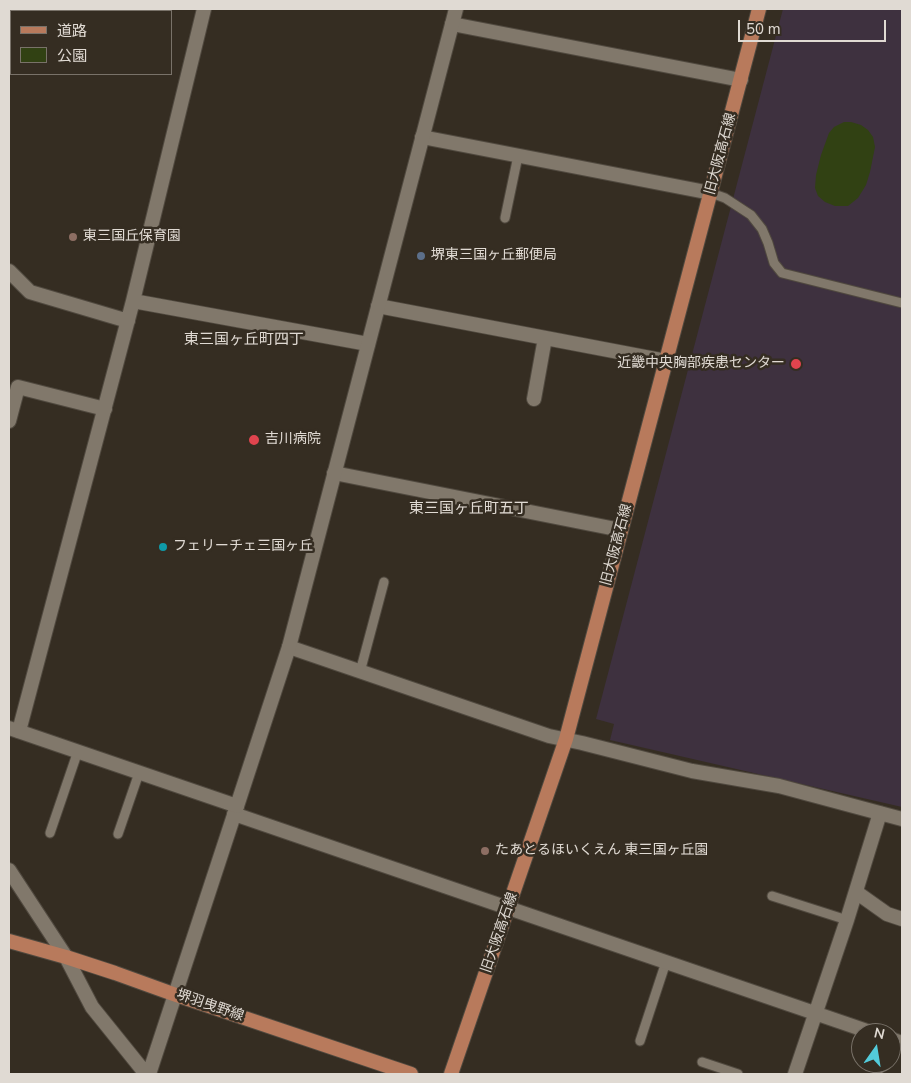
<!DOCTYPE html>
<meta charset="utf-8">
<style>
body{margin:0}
#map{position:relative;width:911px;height:1083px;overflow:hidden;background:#352d22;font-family:"Nunito Sans","Noto Sans JP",sans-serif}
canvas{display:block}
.frame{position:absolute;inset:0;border:10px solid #e0dad3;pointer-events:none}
.legend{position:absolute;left:10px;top:10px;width:162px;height:65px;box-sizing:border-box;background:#352d22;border:1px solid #797269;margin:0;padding:6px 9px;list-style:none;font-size:15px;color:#e0dad3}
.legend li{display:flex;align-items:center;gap:10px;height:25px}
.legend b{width:25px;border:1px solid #797269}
.north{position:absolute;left:851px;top:1023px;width:50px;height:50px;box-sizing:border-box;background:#352d22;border:1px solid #797269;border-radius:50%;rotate:13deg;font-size:14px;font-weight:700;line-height:20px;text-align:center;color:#e0dad3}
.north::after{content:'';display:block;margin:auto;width:18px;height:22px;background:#53cbdb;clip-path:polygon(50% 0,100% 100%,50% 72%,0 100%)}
.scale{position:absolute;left:738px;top:20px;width:148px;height:22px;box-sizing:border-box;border:2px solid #e0dad3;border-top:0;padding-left:6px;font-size:15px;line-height:18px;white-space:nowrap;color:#e0dad3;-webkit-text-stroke:4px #352d22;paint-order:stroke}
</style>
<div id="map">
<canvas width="911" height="1083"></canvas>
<div class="frame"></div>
<ul class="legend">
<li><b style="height:6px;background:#b87a5c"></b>道路</li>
<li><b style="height:14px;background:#314113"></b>公園</li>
</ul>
<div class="north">N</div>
<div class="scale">50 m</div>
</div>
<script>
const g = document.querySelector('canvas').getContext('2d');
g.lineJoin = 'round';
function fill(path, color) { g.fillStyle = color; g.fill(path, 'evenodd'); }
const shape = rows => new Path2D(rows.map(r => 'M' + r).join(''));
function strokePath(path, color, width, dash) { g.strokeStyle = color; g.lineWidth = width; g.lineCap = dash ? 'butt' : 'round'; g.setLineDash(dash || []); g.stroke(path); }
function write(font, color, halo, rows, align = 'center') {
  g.font = font + ' "Nunito Sans","Noto Sans JP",sans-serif'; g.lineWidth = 5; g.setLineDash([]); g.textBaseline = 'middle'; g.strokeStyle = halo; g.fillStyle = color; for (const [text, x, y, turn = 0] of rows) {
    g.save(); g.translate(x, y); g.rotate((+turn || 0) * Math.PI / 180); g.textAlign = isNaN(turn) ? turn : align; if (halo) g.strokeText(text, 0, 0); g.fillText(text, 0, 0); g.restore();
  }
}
const medical = shape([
 [783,9,902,9,902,807,610,740,614,724,596,719]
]);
const green = shape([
 [844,122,851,122,861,125,868,130,873,137,875,147,870,172,866,185,858,198,848,206,835,206,825,202,818,196,815,188,816,175,821,155,829,133,834,127]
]);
const service = shape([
 [711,193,725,198,751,215,762,229,768,243,774,263,782,273,902,303],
 [505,218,518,156],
 [360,672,384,582],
 [50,833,78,751],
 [118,834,139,773],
 [772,896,847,920],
 [640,1041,666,962],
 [702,1062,738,1074],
 [877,1074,881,1063]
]);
const minor = shape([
 [15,11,16,9],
 [452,24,741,80],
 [9,51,11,35],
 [422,137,711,193],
 [9,271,30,292,128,321],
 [133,301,368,344],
 [378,306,666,361],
 [534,399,545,338],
 [9,421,18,387,105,409],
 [334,473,621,530],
 [289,647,549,736,582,743,692,771,779,786,902,819],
 [19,731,133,301,204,9],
 [234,814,873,1033],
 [9,870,66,957,92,1007,146,1074],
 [856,892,887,914,902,919],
 [891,1039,902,1043],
 [149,1074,237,806],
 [795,1074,847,920,880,813]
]);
const tertiary = shape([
 [9,728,237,806,289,647,456,9]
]);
const primary = shape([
 [9,941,66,957,115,973,176,995,411,1074],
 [451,1074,566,739,759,9]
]);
const markers = [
 [73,237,5,"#8d6e63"],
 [421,256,5,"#5c6f8a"],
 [796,364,6,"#e0444e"],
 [254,440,6,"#e0444e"],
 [163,547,5,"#0f9aa8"],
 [485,851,5,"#8d6e63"]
];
const streetNames = [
 ["旧大阪高石線",721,154,-75],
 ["旧大阪高石線",617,545,-75],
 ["旧大阪高石線",500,933,-71],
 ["堺羽曳野線",210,1006,19]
];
const poiNames = [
 ["東三国丘保育園",83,237],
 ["堺東三国ヶ丘郵便局",431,256],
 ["近畿中央胸部疾患センター",785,364,"right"],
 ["吉川病院",265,440],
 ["フェリーチェ三国ヶ丘",173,547],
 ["たあとるほいくえん 東三国ヶ丘園",495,851]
];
const neighbourhoodNames = [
 ["東三国ヶ丘町四丁",244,340],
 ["東三国ヶ丘町五丁",469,509]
];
fill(medical, '#3e313f');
fill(green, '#314113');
strokePath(service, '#50493f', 11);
strokePath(minor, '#50493f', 16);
strokePath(tertiary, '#50493f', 16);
strokePath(primary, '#50493f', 16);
strokePath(service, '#81786b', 9);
strokePath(minor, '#81786b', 14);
strokePath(tertiary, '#81786b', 14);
strokePath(primary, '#b87a5c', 14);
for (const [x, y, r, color] of markers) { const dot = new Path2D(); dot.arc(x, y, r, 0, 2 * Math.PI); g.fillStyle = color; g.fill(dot); strokePath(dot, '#352d22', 2); }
write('14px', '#e0dad3', '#352d22', streetNames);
write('14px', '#e0dad3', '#352d22', poiNames, 'left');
write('15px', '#e0dad3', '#352d22', neighbourhoodNames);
</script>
